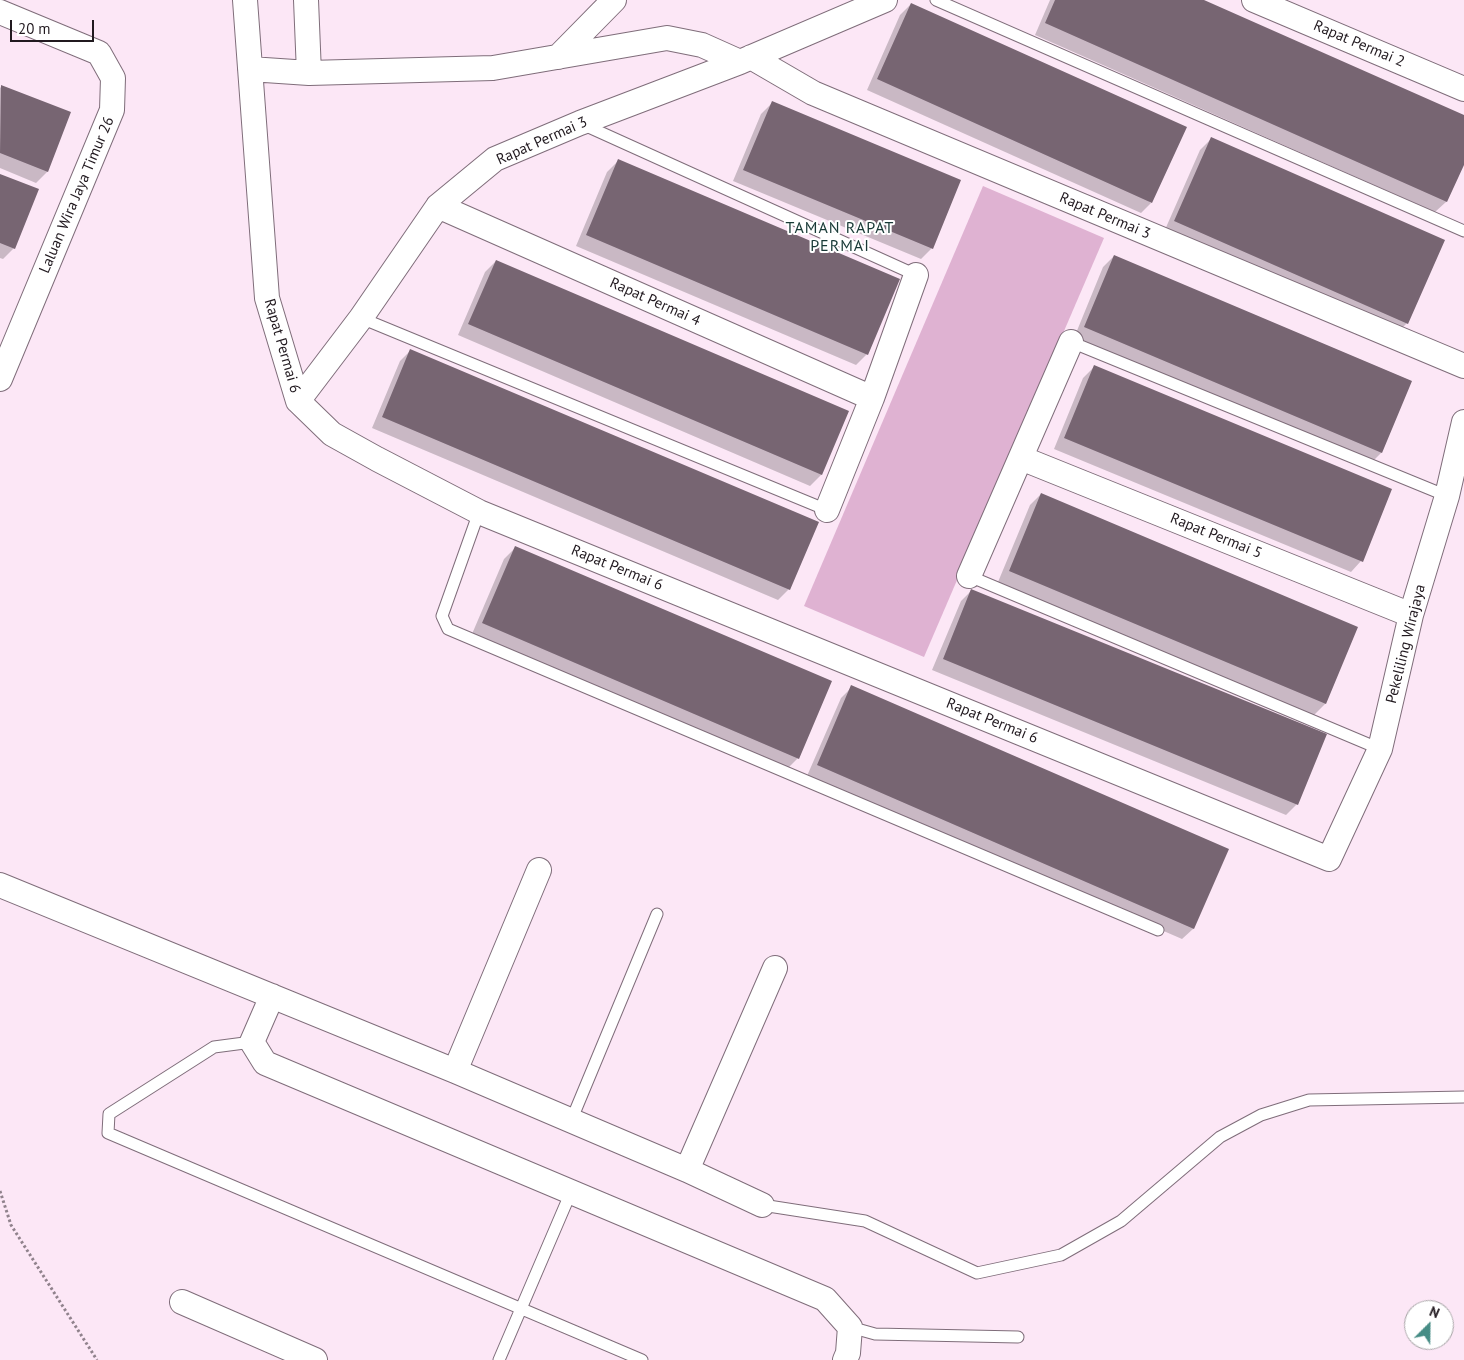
<!DOCTYPE html>
<style>
body{margin:0}
#map{position:relative;width:1464px;height:1360px;overflow:hidden;background:#fce7f6;font-family:"PT Sans",sans-serif}
canvas{display:block}
.north{position:absolute;left:1404px;top:1300px;width:50px;height:50px;box-sizing:border-box;background:#fff;border:1px solid #a6a3a5;border-radius:50%;rotate:23deg;font-size:14px;font-weight:700;line-height:20px;text-align:center;color:#21191f}
.north::after{content:'';display:block;margin:auto;width:18px;height:22px;background:#468c85;clip-path:polygon(50% 0,100% 100%,50% 72%,0 100%)}
.scale{position:absolute;left:10px;top:20px;width:84px;height:22px;box-sizing:border-box;border:2px solid #21191f;border-top:0;padding-left:6px;font-size:15px;line-height:18px;white-space:nowrap;color:#21191f;-webkit-text-stroke:4px #fff;paint-order:stroke}
</style>
<div id="map">
<canvas width="1464" height="1360"></canvas>
<div class="north">N</div>
<div class="scale">20 m</div>
</div>
<script>
const g = document.querySelector('canvas').getContext('2d');
g.lineJoin = 'round';
function fill(path, color) { g.fillStyle = color; g.fill(path, 'evenodd'); }
const shape = rows => new Path2D(rows.map(r => 'M' + r).join(''));
function strokePath(path, color, width, dash) { g.strokeStyle = color; g.lineWidth = width; g.lineCap = dash ? 'butt' : 'round'; g.setLineDash(dash || []); g.stroke(path); }
function write(font, color, halo, rows, align = 'center') {
  g.font = font + ' "PT Sans",sans-serif'; g.lineWidth = 4; g.setLineDash([]); g.textBaseline = 'middle'; g.strokeStyle = halo; g.fillStyle = color; for (const [text, x, y, turn = 0] of rows) {
    g.save(); g.translate(x, y); g.rotate((+turn || 0) * Math.PI / 180); g.textAlign = isNaN(turn) ? turn : align; if (halo) g.strokeText(text, 0, 0); g.fillText(text, 0, 0); g.restore();
  }
}
const green = shape([
 [983,186,1104,238,924,657,804,606]
]);
const shadow = shape([
 [1050,0,1201,0,1464,117,1464,162,1446,202,1435,212,1035,35],
 [911,4,1151,203,1141,213,867,90,900,15],
 [2,86,70,113,47,172,36,183,0,168,0,88],
 [772,103,959,180,932,248,921,259,733,181,761,114],
 [1211,139,1407,323,1396,334,1164,232,1200,150],
 [618,161,867,354,856,365,576,246,607,172],
 [0,175,14,248,3,259,0,258],
 [1114,256,1411,381,1381,453,1370,464,1074,338,1103,267],
 [496,261,848,412,821,475,810,486,458,335,485,272],
 [411,350,789,589,778,600,372,428,400,361],
 [1094,367,1361,561,1351,572,1054,449,1083,378],
 [1041,494,1357,628,1325,704,1314,715,998,582,1030,505],
 [515,548,798,758,787,769,472,634,504,559],
 [972,590,1297,804,1286,815,932,670,961,601],
 [852,687,1227,850,1193,929,1182,939,807,776,841,698]
]);
const building = shape([
 [1055,0,1204,0,1464,115,1464,165,1447,202,1045,23],
 [911,3,1187,127,1152,203,877,79],
 [1,85,71,112,48,172,0,153],
 [772,101,961,180,933,249,743,170],
 [1211,137,1445,240,1408,324,1174,221],
 [618,159,900,279,868,355,586,235],
 [0,174,39,189,15,249,0,243],
 [1114,255,1412,381,1382,453,1084,327],
 [496,260,849,411,822,475,468,324],
 [410,349,819,522,790,590,382,417],
 [1094,365,1392,489,1363,562,1064,438],
 [1041,493,1358,627,1326,704,1009,571],
 [515,546,832,681,799,759,482,623],
 [971,589,1327,734,1298,805,943,659],
 [851,685,1229,849,1194,929,817,765]
]);
const path = shape([
 [0,1191,11,1225,97,1360]
]);
const lane = shape([
 [936,0,1464,231],
 [582,124,916,275],
 [361,318,827,510],
 [1071,342,1447,496],
 [479,512,442,616,448,629,1158,930],
 [969,576,1380,749],
 [252,1042,214,1047,109,1114,108,1133,642,1360],
 [571,1121,657,914],
 [762,1205,865,1221,977,1273,1061,1255,1121,1221,1220,1137,1261,1115,1309,1100,1464,1097],
 [850,1327,875,1334,1018,1337],
 [499,1360,571,1192]
]);
const street = shape([
 [245,0,267,298,298,401,332,434,377,459,479,512,1329,859,1380,749,1411,615,1447,496,1464,422],
 [306,0,309,73],
 [1254,0,1464,89],
 [0,12,99,53,113,78,112,110,0,379],
 [558,57,614,0],
 [751,57,813,93,1464,366],
 [250,69,309,73,493,68,667,38,702,45,740,62],
 [438,206,872,398],
 [298,401,361,318,438,206,495,159,580,123,740,62,885,0],
 [1021,458,1411,615],
 [827,510,872,398,916,275],
 [969,576,1071,342],
 [0,885,455,1071,687,1170,762,1205],
 [272,996,252,1042,265,1063,825,1299,850,1327,848,1353,845,1360],
 [455,1071,539,870],
 [687,1170,775,968],
 [182,1302,315,1360]
]);
const streetNames = [
 ["Rapat Permai 2",1359,44,23],
 ["Rapat Permai 3",542,141,-24],
 ["Laluan Wira Jaya Timur 26",77,195,-67],
 ["Rapat Permai 3",1105,216,23],
 ["Rapat Permai 4",655,302,24],
 ["Rapat Permai 6",282,346,74],
 ["Rapat Permai 5",1216,536,22],
 ["Rapat Permai 6",617,568,22],
 ["Pekeliling Wirajaya",1406,644,-76],
 ["Rapat Permai 6",992,721,22]
];
const neighbourhoodNames = [
 ["TAMAN RAPAT",840,228],
 ["PERMAI",840,246]
];
fill(green, '#dfb2d2');
fill(shadow, '#0003');
fill(building, '#776572');
strokePath(lane, '#7f6d7a', 13);
strokePath(street, '#7f6d7a', 26);
strokePath(path, '#90828c', 3, [2.5, 2.5]);
strokePath(lane, '#fff', 11);
strokePath(street, '#fff', 24);
write('15px', '#21191f', '#fff', streetNames);
g.letterSpacing = '1px';
write('16px', '#183936', '#fff', neighbourhoodNames);
g.letterSpacing = '0px';
</script>
